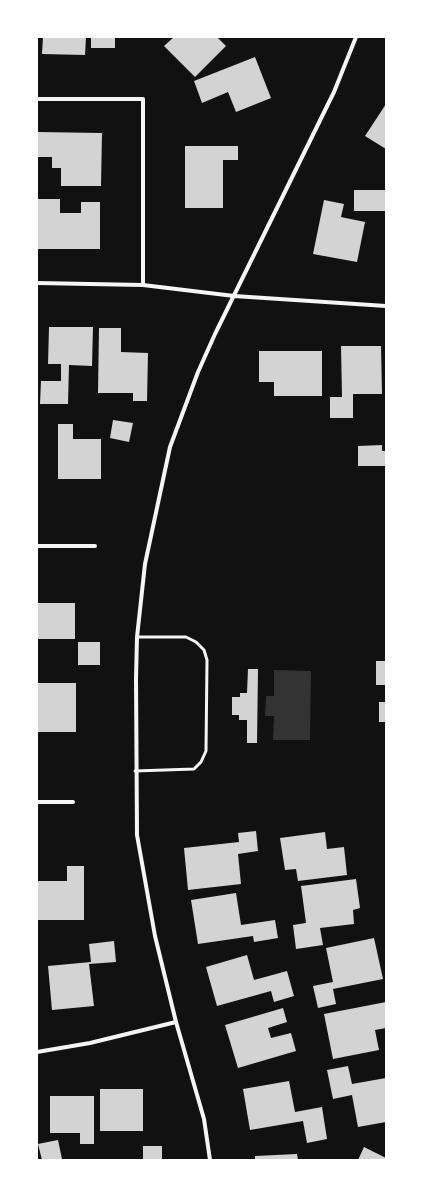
<!DOCTYPE html>
<style>
body{margin:0}
#map{position:relative;width:423px;height:1197px;overflow:hidden;background:#111;font-family:"Varela Round",sans-serif}
canvas{display:block}
.frame{position:absolute;inset:0;border:38px solid #fff;pointer-events:none}
</style>
<div id="map">
<canvas width="423" height="1197"></canvas>
<div class="frame"></div>
</div>
<script>
const g = document.querySelector('canvas').getContext('2d');
g.lineJoin = 'round';
function fill(path, color) { g.fillStyle = color; g.fill(path, 'evenodd'); }
const shape = rows => new Path2D(rows.map(r => 'M' + r).join(''));
function strokePath(path, color, width, dash) { g.strokeStyle = color; g.lineWidth = width; g.lineCap = dash ? 'butt' : 'round'; g.setLineDash(dash || []); g.stroke(path); }
const water = shape([
 [274,670,311,671,310,740,273,740,274,716,265,716,266,696,274,696]
]);
const building = shape([
 [43,37,86,37,85,55,42,54],
 [91,37,115,37,115,48,91,48],
 [174,37,217,37,226,46,195,77,164,46],
 [255,57,271,98,236,112,228,92,202,103,194,81],
 [386,104,386,149,365,136],
 [37,132,102,133,101,186,61,186,61,168,52,168,52,157,37,157],
 [185,146,238,146,238,160,223,160,223,208,185,208],
 [354,190,385,190,385,211,354,211],
 [37,199,60,199,60,213,81,213,81,202,100,202,100,249,37,249],
 [324,200,344,204,341,217,365,222,357,262,313,254],
 [49,327,93,327,92,366,69,365,68,404,40,404,41,381,61,381,61,364,48,364],
 [99,328,121,328,121,352,148,353,147,401,133,401,133,393,98,393],
 [341,346,381,346,382,394,353,394,353,418,330,418,330,397,342,397],
 [259,351,322,351,322,396,274,396,274,382,259,382],
 [113,420,133,423,129,442,110,438],
 [58,424,73,424,73,439,101,439,101,479,58,479],
 [382,445,382,451,386,451,386,466,358,466,358,446],
 [37,603,75,603,75,639,37,639],
 [78,642,100,642,100,665,78,665],
 [376,661,386,661,386,685,376,685],
 [248,669,258,669,257,743,247,743,247,720,239,720,239,715,232,715,232,697,240,697,240,693,247,693],
 [37,683,76,683,76,732,37,732],
 [379,702,386,702,386,722,379,722],
 [256,831,258,851,238,854,241,884,188,890,184,848,239,842,238,833],
 [325,832,327,849,344,847,347,875,298,881,296,869,285,870,280,838],
 [67,866,84,866,84,920,38,920,38,881,67,881],
 [356,879,360,908,353,910,354,924,320,928,323,945,296,949,293,925,306,923,301,886],
 [236,893,241,925,275,920,278,938,254,942,253,936,198,944,191,900],
 [374,938,383,979,333,989,336,1004,318,1008,313,986,333,982,326,948],
 [114,941,116,962,89,964,94,1006,52,1010,48,966,91,962,89,944],
 [247,955,254,980,287,971,294,996,274,1002,271,991,217,1006,206,967],
 [386,1002,386,1028,375,1030,379,1050,333,1059,324,1014],
 [283,1008,287,1022,268,1028,271,1038,291,1033,296,1051,238,1068,225,1025],
 [348,1066,352,1084,386,1078,386,1122,358,1127,352,1095,333,1099,327,1070],
 [289,1081,295,1112,322,1107,327,1139,307,1143,303,1121,250,1130,243,1089],
 [100,1089,143,1089,143,1131,100,1131],
 [50,1096,94,1096,94,1144,80,1144,80,1133,50,1133],
 [58,1140,62,1159,42,1160,38,1144],
 [143,1146,162,1146,162,1160,143,1160],
 [364,1147,386,1158,386,1160,358,1160],
 [297,1154,298,1160,255,1160,255,1156]
]);
const service = shape([
 [135,771,194,769,201,762,206,751,207,660,204,650,196,642,186,637,137,637]
]);
const minor = shape([
 [37,99,143,99,143,285],
 [37,283,143,285,234,296,386,306],
 [37,546,95,546],
 [37,802,73,802],
 [37,1052,90,1043,176,1022],
 [210,1160,204,1119,176,1022,155,936,137,835,136,679,137,637,145,564,170,447,198,372,215,334,334,92,356,37]
]);
fill(water, '#333');
fill(building, '#d3d3d3');
strokePath(service, '#f5f5f5', 3);
strokePath(minor, '#f5f5f5', 4);
</script>
